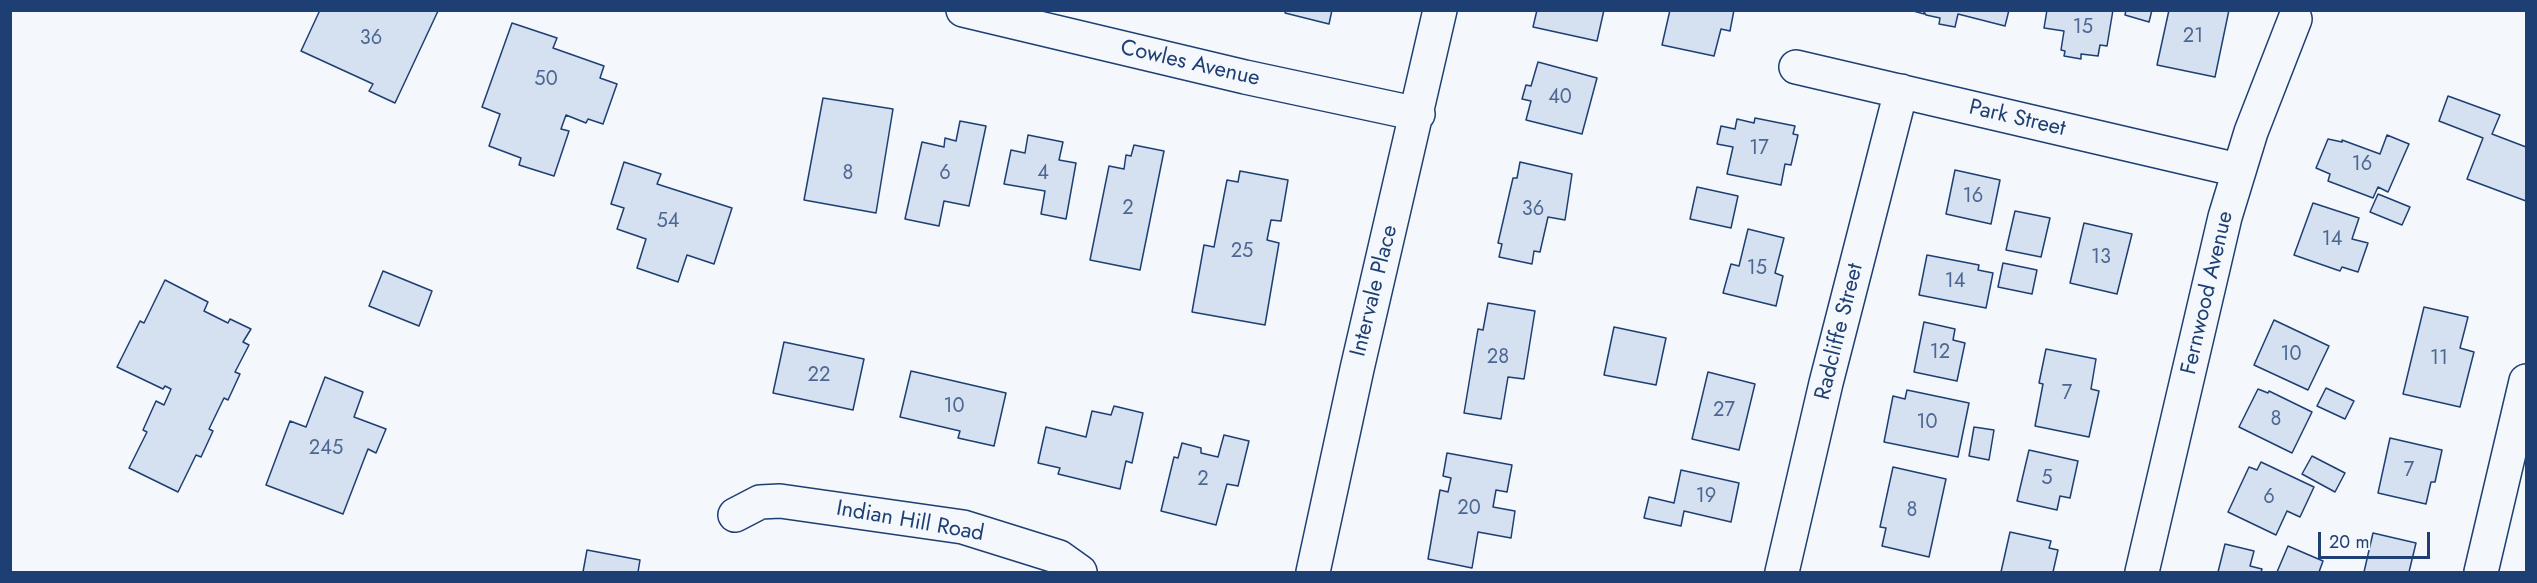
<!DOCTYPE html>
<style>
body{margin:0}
#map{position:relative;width:2537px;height:583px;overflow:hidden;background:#f4f7fb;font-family:Jost,sans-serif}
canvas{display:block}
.frame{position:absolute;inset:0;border:12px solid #1d3f73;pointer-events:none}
.scale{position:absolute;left:2318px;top:532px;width:112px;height:27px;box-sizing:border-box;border:3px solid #1d3f73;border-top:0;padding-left:8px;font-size:18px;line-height:21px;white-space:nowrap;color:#1d3f73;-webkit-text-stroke:4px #f4f7fb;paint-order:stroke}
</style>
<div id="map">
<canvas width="2537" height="583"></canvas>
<div class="frame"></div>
<div class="scale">20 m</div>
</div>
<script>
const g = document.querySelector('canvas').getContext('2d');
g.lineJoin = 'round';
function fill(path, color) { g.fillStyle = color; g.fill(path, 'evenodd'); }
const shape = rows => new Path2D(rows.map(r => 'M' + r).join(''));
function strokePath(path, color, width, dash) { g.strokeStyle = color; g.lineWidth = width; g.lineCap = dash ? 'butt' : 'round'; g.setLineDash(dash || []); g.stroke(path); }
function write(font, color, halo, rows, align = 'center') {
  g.font = font + ' Jost,sans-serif'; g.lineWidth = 4.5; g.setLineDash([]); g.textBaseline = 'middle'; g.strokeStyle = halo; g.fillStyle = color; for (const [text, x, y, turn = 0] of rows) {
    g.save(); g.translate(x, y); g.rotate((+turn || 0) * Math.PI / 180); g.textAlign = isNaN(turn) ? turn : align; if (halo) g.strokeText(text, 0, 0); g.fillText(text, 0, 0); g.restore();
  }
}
const building = shape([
 [320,10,438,11,395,103,369,91,373,84,301,51,320,10],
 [1286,10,1332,10,1329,24,1285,13,1286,10],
 [1537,10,1604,10,1597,41,1533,27,1537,10],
 [1670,10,1734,10,1730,31,1721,29,1714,56,1662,45,1670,10],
 [1910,10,2009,10,2005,26,1958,14,1955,27,1939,24,1940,18,1926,15,1924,12,1924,14,1910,10],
 [2047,10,2113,10,2107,46,2100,45,2098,56,2081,54,2081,59,2064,56,2065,51,2061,50,2064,31,2044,28,2047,10],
 [2126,10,2152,10,2149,22,2125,15,2126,10],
 [2169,10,2229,10,2215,77,2157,65,2169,10],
 [512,23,557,38,553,48,604,66,600,78,617,84,603,124,588,119,586,123,566,115,561,129,569,131,554,176,519,165,521,158,489,146,500,114,482,107,512,23],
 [1538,62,1597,78,1582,134,1526,120,1531,101,1522,99,1526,85,1531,86,1538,62],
 [2448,96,2500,115,2492,134,2526,147,2526,201,2467,179,2483,138,2439,121,2448,96],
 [823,98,893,109,876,213,804,200,823,98],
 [1755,118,1795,126,1793,134,1798,135,1791,165,1785,164,1781,185,1727,174,1733,147,1717,144,1721,126,1735,129,1737,119,1754,123,1755,118],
 [960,121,986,126,969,206,944,201,939,226,905,219,922,142,944,147,945,138,956,141,960,121],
 [1028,135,1063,142,1059,160,1076,163,1066,219,1041,214,1045,191,1004,184,1011,150,1025,153,1028,135],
 [2387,135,2409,144,2388,192,2378,187,2373,198,2328,181,2330,174,2316,168,2328,139,2342,142,2342,140,2380,154,2387,135],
 [1134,145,1164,151,1140,270,1090,260,1109,166,1124,169,1126,155,1131,156,1134,145],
 [624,162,661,174,657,184,732,208,714,264,687,255,678,282,637,268,646,239,617,229,624,208,611,204,624,162],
 [1520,162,1572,174,1565,220,1548,217,1540,252,1534,251,1532,264,1499,257,1502,244,1498,243,1513,178,1517,178,1520,162],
 [1955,170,2000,180,1991,224,1946,214,1955,170],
 [1240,171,1288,180,1281,221,1271,220,1267,240,1279,243,1265,325,1192,312,1204,245,1214,247,1227,180,1238,182,1240,171],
 [1697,187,1738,196,1731,228,1690,219,1697,187],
 [2378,194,2410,207,2402,225,2370,212,2378,194],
 [2313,203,2359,218,2352,239,2368,243,2358,272,2342,267,2340,271,2294,255,2313,203],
 [2015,211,2050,218,2041,257,2006,250,2015,211],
 [2084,223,2132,234,2117,294,2070,283,2084,223],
 [1748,229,1784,238,1775,273,1783,276,1776,306,1723,293,1731,264,1739,266,1748,229],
 [1927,255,1979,265,1978,270,1993,273,1986,308,1919,295,1927,255],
 [2003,263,2037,270,2032,294,1998,287,2003,263],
 [383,271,432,291,419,326,369,306,383,271],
 [165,280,208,302,204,311,228,323,230,319,251,329,243,342,249,345,235,372,240,374,228,400,224,398,209,429,213,431,201,457,196,455,178,492,129,468,147,432,143,430,156,401,164,405,171,389,165,386,163,389,117,367,140,321,144,323,165,280],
 [1488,303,1535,311,1524,379,1508,377,1501,419,1464,413,1478,329,1483,330,1488,303],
 [2424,307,2468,317,2460,348,2474,352,2460,407,2403,394,2424,307],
 [2274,320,2329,346,2308,390,2254,365,2274,320],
 [1924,322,1955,329,1953,340,1965,343,1957,381,1914,372,1924,322],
 [1614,327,1666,338,1656,385,1604,375,1614,327],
 [784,342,864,359,853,410,773,393,784,342],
 [2046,349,2096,359,2091,389,2099,391,2089,437,2035,426,2043,384,2039,383,2046,349],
 [911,371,1006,393,994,446,958,438,960,431,900,417,911,371],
 [1708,372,1755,384,1739,450,1692,439,1708,372],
 [325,377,363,392,354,417,386,429,376,453,368,449,343,514,266,485,290,421,306,427,325,377],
 [2326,388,2354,401,2345,419,2317,406,2326,388],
 [2258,389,2268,393,2269,391,2312,412,2292,453,2239,427,2258,389],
 [1907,390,1969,403,1958,457,1884,442,1893,396,1905,399,1907,390],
 [1114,406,1143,413,1132,463,1126,461,1120,489,1058,474,1060,468,1038,463,1046,427,1086,437,1092,411,1111,415,1114,406],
 [1974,427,1994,430,1989,460,1969,456,1974,427],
 [1224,435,1249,441,1238,486,1227,484,1216,525,1161,511,1174,457,1178,458,1182,443,1201,448,1201,453,1218,457,1224,435],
 [2390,438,2442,450,2435,482,2431,482,2426,504,2378,493,2390,438],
 [2029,450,2078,461,2070,498,2060,496,2057,510,2017,501,2029,450],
 [1447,453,1512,465,1507,492,1496,490,1493,507,1515,511,1511,538,1478,532,1472,568,1428,559,1440,490,1448,492,1451,478,1443,476,1447,453],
 [2312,456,2345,473,2335,492,2302,474,2312,456],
 [2261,462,2314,487,2300,517,2287,511,2276,535,2228,512,2249,467,2257,470,2261,462],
 [1893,467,1946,479,1929,557,1882,546,1886,528,1880,527,1893,467],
 [1681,470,1739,483,1731,522,1684,511,1681,526,1644,518,1649,497,1674,503,1681,470],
 [2010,532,2051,541,2049,548,2058,550,2053,572,2001,572,2010,532],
 [2373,533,2416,543,2409,572,2364,572,2373,533],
 [2225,544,2254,551,2250,566,2262,569,2261,572,2218,572,2225,544],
 [2288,546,2323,561,2319,572,2277,572,2288,546],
 [587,550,640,560,638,572,583,572,587,550]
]);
const minor = shape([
 [963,10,1245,77,1418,114],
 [1796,67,2238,170],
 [735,515,760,502,780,501,963,527,1059,557,1080,572],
 [1313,572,1357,369,1440,10],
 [1782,572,1826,383,1901,91],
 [2142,572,2225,217,2251,132,2295,19],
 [2481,572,2526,381]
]);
const numberNames = [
 ["15",2083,28],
 ["21",2193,37],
 ["36",371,39],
 ["50",546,80],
 ["40",1560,98],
 ["17",1759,149],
 ["16",2362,165],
 ["8",848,174],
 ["6",945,174],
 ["4",1043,174],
 ["16",1973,197],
 ["2",1128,209],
 ["36",1533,210],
 ["54",668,222],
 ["14",2332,240],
 ["25",1242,252],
 ["13",2101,258],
 ["15",1757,269],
 ["14",1955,282],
 ["12",1940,353],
 ["10",2291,355],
 ["28",1498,358],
 ["11",2439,359],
 ["22",819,376],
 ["7",2067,394],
 ["10",954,407],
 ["27",1724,411],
 ["8",2276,420],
 ["10",1927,423],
 ["245",326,449],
 ["7",2409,471],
 ["5",2047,479],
 ["2",1203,480],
 ["19",1706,497],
 ["6",2269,498],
 ["20",1469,509],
 ["8",1912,511]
];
const streetNames = [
 ["Cowles Avenue",1190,64,13],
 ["Park Street",2017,119,13],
 ["Intervale Place",1375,291,-76],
 ["Fernwood Avenue",2208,293,-77],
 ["Radcliffe Street",1840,332,-76],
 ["Indian Hill Road",910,522,10]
];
fill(building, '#d5e0f0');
strokePath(building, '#1d3f73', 1.5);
strokePath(minor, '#1d3f73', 36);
strokePath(minor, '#f4f7fb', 33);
write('20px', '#4b6792', null, numberNames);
write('22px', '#1d3f73', '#f4f7fb', streetNames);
</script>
